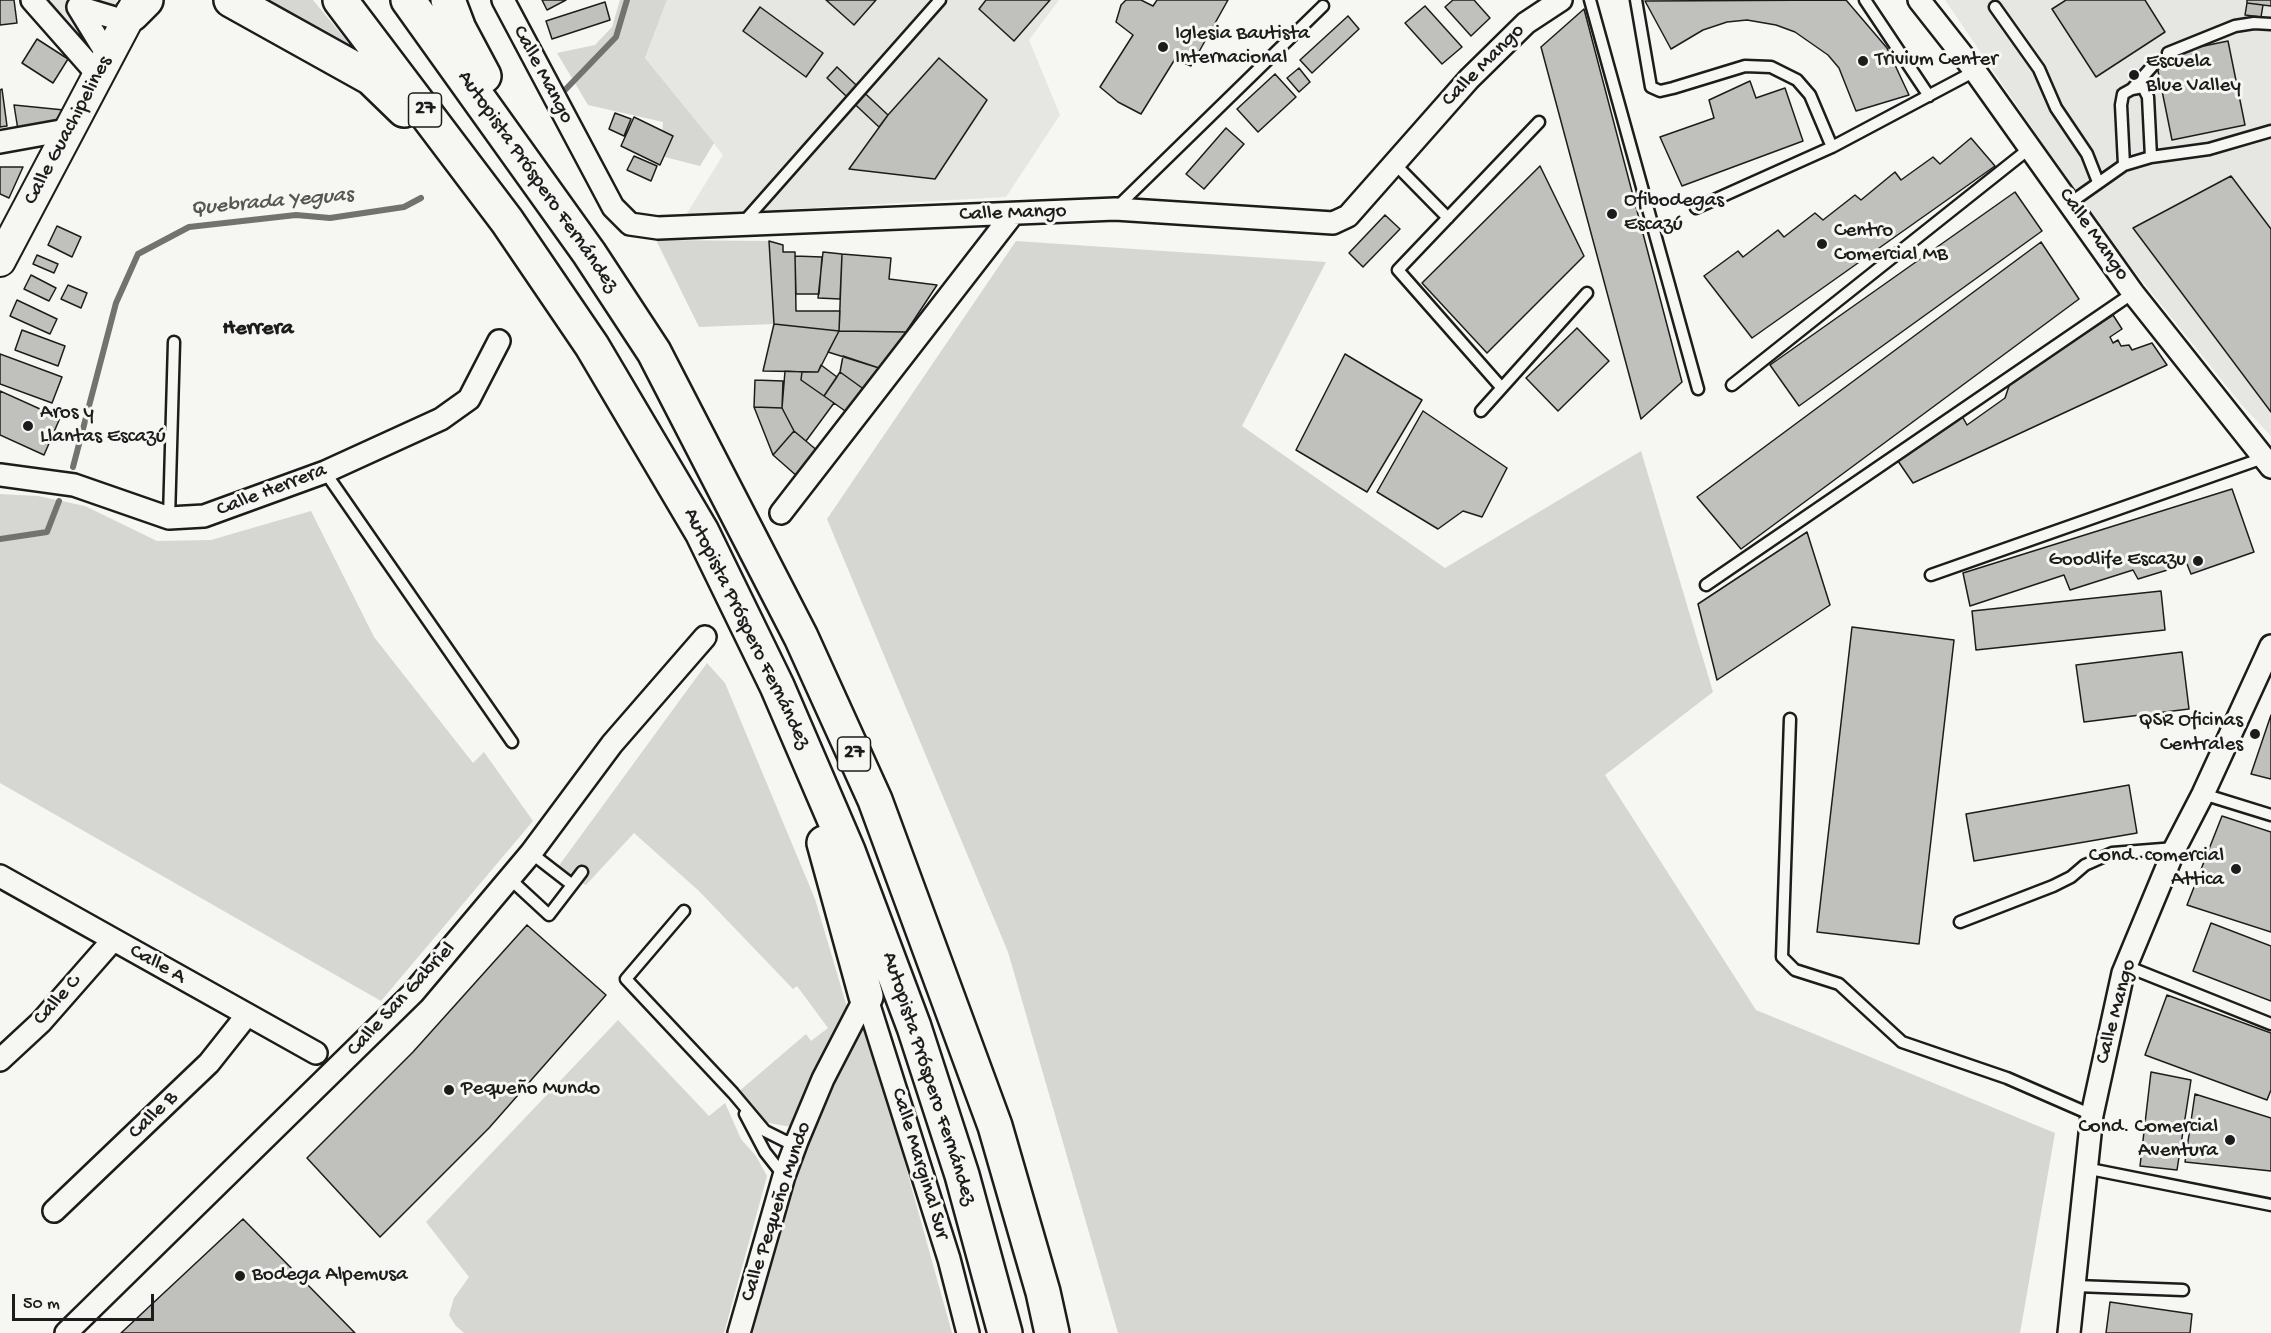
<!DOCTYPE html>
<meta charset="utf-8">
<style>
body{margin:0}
#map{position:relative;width:2271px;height:1333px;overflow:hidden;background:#f6f6f2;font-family:"Gochi Hand",sans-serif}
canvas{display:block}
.scale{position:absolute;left:12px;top:1294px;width:142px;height:27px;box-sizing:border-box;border:3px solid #1c1c1c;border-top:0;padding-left:8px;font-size:18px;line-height:21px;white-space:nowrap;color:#1c1c1c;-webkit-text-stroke:4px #f6f6f2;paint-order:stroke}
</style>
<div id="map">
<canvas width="2271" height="1333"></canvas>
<div class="scale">50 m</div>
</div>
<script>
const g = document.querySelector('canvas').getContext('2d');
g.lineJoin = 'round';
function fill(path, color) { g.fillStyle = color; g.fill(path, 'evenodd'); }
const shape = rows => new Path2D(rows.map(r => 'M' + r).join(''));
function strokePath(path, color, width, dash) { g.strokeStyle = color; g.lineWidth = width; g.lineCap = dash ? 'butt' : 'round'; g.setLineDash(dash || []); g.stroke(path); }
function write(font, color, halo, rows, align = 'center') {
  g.font = font + ' "Gochi Hand",sans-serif'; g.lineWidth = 6; g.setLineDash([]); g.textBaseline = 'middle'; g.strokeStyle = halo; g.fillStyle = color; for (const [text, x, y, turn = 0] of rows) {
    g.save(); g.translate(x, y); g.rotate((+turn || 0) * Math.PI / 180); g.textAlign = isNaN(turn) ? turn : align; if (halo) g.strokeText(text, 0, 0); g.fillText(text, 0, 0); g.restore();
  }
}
const built = shape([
 [43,0,117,0,115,6,79,45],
 [667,0,1059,0,1029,40,1060,115,1006,197,686,215,723,155,645,58],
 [1945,0,2271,0,2271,436,2241,404,2105,235]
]);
const green = shape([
 [259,0,313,0,361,58],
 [620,0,667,0,645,58,714,143,700,166,661,156,663,122,588,105,557,53,595,45,612,27],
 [656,240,769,241,774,324,699,327],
 [1016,241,1326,262,1242,426,1445,568,1641,451,1713,692,1605,775,1756,1010,2055,1133,2020,1333,1118,1333,1008,952,827,519],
 [0,494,38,496,85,506,157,541,211,540,311,511,374,637,473,763,484,752,533,821,381,1001,0,783],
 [707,663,725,683,815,899,849,1014,797,1128,764,1122,737,1093,806,1034,811,1041,828,1028,797,986,793,989,699,891,634,833,586,885,555,871],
 [618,1020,709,1116,725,1103,741,1139,756,1156,767,1176,724,1333,464,1333,456,1326,449,1315,454,1298,469,1277,426,1222],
 [866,1024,952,1333,753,1333,774,1251,819,1110,857,1030]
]);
const stream = shape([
 [565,90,616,37,627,0],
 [73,467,116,303,138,254,189,227,296,215,330,218,404,207,421,198],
 [0,539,47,532,59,501]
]);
const building = shape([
 [0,0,14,0,17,23,0,25,0,0],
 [542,0,566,0,547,10,542,0],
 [826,0,876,0,854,25,826,0],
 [986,0,1050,0,1014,41,979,9,986,0],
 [1126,0,1141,0,1153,6,1157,0,1228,0,1191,66,1175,59,1141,114,1118,102,1100,87,1133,35,1116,22,1121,5,1126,0],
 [1453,0,1474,0,1490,18,1471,36,1445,7,1453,0],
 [1846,0,1887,48,1909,95,1856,111,1839,68,1828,55,1795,32,1776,25,1747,20,1727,22,1703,30,1671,49,1645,1,1846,0],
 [2066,0,2145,0,2165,32,2096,77,2052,9,2066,0],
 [2247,0,2271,0,2271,6,2247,3,2247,0],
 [605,2,610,20,552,39,546,21,605,2],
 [2247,3,2263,5,2261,17,2245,15,2247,3],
 [1425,6,1462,47,1442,64,1405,23,1425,6],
 [760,7,823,53,806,77,743,31,760,7],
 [1584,9,1682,382,1641,419,1541,47,1584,9],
 [1348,16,1359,29,1312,73,1300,60,1348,16],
 [37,39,68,59,53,83,22,63,37,39],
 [2228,41,2245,125,2172,140,2155,56,2228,41],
 [939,58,987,100,935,179,849,169,888,115,939,58],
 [837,67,888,115,879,127,827,78,837,67],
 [1299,68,1310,82,1299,92,1287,78,1299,68],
 [1275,74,1296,97,1258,132,1237,109,1275,74],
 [1750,81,1756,98,1785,88,1803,141,1682,186,1660,137,1714,118,1709,100,1750,81],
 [2,89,7,126,0,127,0,90,2,89],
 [14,105,64,110,57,123,18,130,14,105],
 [615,113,631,119,624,136,609,129,615,113],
 [634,117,673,136,660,165,621,146,634,117],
 [1226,128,1244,144,1204,189,1186,174,1226,128],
 [1971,138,1995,166,1752,338,1704,276,1738,251,1743,257,1778,230,1784,237,1815,213,1823,220,1855,195,1861,200,1895,172,1901,180,1933,157,1940,164,1971,138],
 [634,156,657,166,651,181,627,170,634,156],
 [1540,166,1584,256,1487,353,1422,283,1540,166],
 [0,167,23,167,9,198,0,194,0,167],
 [2231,176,2271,229,2271,412,2133,228,2231,176],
 [2015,192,2042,231,1799,406,1770,365,2015,192],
 [1385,215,1400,229,1363,267,1349,253,1385,215],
 [57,226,81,237,72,257,48,245,57,226],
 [769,241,783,245,783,252,795,252,796,311,840,311,839,331,774,324,769,241],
 [2041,242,2079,299,1741,549,1697,497,2041,242],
 [823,252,842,254,840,299,818,298,823,252],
 [842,254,891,258,889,279,937,285,906,332,839,331,842,254],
 [37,255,58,264,54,273,33,264,37,255],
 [795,256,822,257,819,294,796,294,795,256],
 [31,275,56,288,49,301,24,289,31,275],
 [68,285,87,293,81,308,61,299,68,285],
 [17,300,57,319,50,334,10,316,17,300],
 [2113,315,2122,329,2110,337,2113,343,2118,340,2121,346,2129,345,2132,350,2152,343,2167,365,1913,483,1898,461,1962,416,1967,425,2005,398,2010,383,2113,315],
 [774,324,839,331,818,372,763,371,774,324],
 [1577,328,1609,361,1558,411,1526,378,1577,328],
 [22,330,65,346,58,366,15,350,22,330],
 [839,331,906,332,879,368,828,352,839,331],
 [0,354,62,377,52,403,0,384,0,354],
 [1345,354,1422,400,1367,492,1296,450,1345,354],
 [843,356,879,368,865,390,840,372,843,356],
 [821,365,837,377,824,396,801,380,802,372,818,372,821,365],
 [785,371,802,372,801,380,834,403,806,441,794,431,782,408,785,371],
 [840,372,865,390,848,413,824,396,840,372],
 [755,380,783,381,782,408,754,407,755,380],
 [0,391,60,418,44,455,0,435,0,391],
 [754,407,782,408,794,431,773,455,754,407],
 [1423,411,1507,468,1482,517,1463,511,1438,529,1377,492,1423,411],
 [794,431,819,452,798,477,773,455,794,431],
 [2232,489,2254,552,2191,574,2187,564,2138,579,2133,570,2070,590,2064,575,1970,606,1963,573,2232,489],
 [1807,532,1830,605,1717,680,1698,604,1807,532],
 [2161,591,2165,630,1976,650,1972,611,2161,591],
 [1852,627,1954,640,1919,944,1817,932,1852,627],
 [2182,652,2189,709,2084,722,2076,665,2182,652],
 [2271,715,2271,779,2251,774,2271,715],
 [2129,785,2137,833,1974,861,1966,814,2129,785],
 [2222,816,2271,832,2271,932,2187,905,2222,816],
 [2211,923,2271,946,2271,1001,2193,971,2211,923],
 [527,925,606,995,489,1128,380,1237,307,1158,413,1052,527,925],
 [2167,995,2271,1033,2271,1090,2267,1100,2145,1055,2167,995],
 [2151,1072,2191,1080,2177,1170,2140,1166,2151,1072],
 [2195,1094,2271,1118,2271,1171,2185,1162,2195,1094],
 [243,1219,355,1333,121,1333,243,1219],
 [2110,1302,2192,1314,2190,1333,2106,1333,2110,1302]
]);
const lane = shape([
 [1590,0,1698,389],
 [1636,0,1651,87,1660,91,1673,88,1745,66,1771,67,1797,80,1810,95,1832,147],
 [1865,0,1929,96],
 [1995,7,2039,69,2056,108,2087,154,2098,182],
 [2168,53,2235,26,2254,23,2271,24],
 [2132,89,2156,62],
 [1394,163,1448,218],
 [2124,165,2121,105,2123,94,2132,89,2143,87,2148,97,2151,157],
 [2070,203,2124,165,2151,157,2209,149,2271,131],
 [1696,208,1832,147,1975,71],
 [1115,209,1323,6],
 [742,224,940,0],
 [1732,385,2030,148],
 [1501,387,1398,270,1539,122],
 [1481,411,1587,293],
 [325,472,512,742],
 [169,518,174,342],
 [1931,575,2266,457],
 [1706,585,2133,293],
 [1790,719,1782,957,1795,970,1839,984,1902,1042,2007,1078,2092,1115],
 [2203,794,2271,815],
 [531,853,571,884],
 [510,879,549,915,582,872],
 [684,911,626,979,733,1093,765,1131,785,1141,797,1141],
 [1960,922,2053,886,2071,877,2085,865,2112,853,2175,848],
 [2126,966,2271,1024],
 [745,1114,765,1152,784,1176],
 [2085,1168,2271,1205],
 [2076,1286,2183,1290]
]);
const street = shape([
 [32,0,99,76],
 [503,0,613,207,630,224,658,228,1115,209,1333,223,1348,216,1469,79,1526,23,1561,0],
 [1919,0,1975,71,2133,293,2271,467],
 [78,7,108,56],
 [78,7,128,22],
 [0,142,72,129],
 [0,475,74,485,169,518,204,516,325,472,441,419,469,399,499,341],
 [781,513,1012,215],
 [0,876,316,1053],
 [866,996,949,1259,968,1333],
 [0,1060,41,1022,113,940],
 [54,1211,209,1063,247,1015],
 [66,1333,413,993,531,853,612,744,705,637],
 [739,1333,784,1176,797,1141,823,1079,866,996],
 [2069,1333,2092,1115,2123,973,2175,848,2203,794,2271,646]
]);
const secondary = shape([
 [0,261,138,0]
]);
const highway = shape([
 [231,0,371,78,404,110],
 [340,0,507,221,592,346,702,532,777,686,848,851,914,1027,962,1175,1005,1333],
 [408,0,589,253,654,352,801,637,875,800,995,1126,1043,1292,1052,1333],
 [448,0,459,29,484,76],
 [132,14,146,0],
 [824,843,866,996]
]);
const markers = [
 [1163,47,6,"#1c1c1c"],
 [1863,61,6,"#1c1c1c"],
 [2134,75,6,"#1c1c1c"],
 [1612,214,6,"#1c1c1c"],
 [1822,244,6,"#1c1c1c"],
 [28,426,6,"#1c1c1c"],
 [2198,561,6,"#1c1c1c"],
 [2255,734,6,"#1c1c1c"],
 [2236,869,6,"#1c1c1c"],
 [449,1090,6,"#1c1c1c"],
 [2230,1140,6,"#1c1c1c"],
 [240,1276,6,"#1c1c1c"]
];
const shields = [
 [425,110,33],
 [854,754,33]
];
const shieldNames = [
 ["27",425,110],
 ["27",854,754]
];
const poiNames = [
 ["Iglesia Bautista",1175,35],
 ["Internacional",1175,59],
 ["Trivium Center",1875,61],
 ["Escuela",2146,63],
 ["Blue Valley",2146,87],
 ["Ofibodegas",1624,202],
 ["Escazú",1624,226],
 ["Centro",1834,232],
 ["Comercial MB",1834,256],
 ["Aros y",40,414],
 ["Llantas Escazú",40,438],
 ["Goodlife Escazu",2186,561,"right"],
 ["QSR Oficinas",2243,722,"right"],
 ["Centrales",2243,746,"right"],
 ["Cond. comercial",2224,857,"right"],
 ["Attica",2224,881,"right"],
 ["Pequeño Mundo",461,1090],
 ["Cond. Comercial",2218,1128,"right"],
 ["Aventura",2218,1152,"right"],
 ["Bodega Alpemusa",252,1276]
];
const streetNames = [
 ["Calle Mango",1484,66,-45],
 ["Calle Mango",542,75,62],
 ["Calle Guachipelines",69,131,-62],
 ["Autopista Próspero Fernández",537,182,55],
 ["Calle Mango",1013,214,-2],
 ["Calle Mango",2093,235,55],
 ["Calle Herrera",272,491,-21],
 ["Autopista Próspero Fernández",746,629,64],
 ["Calle A",157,965,29],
 ["Calle San Gabriel",402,1000,-47],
 ["Calle C",58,1001,-48],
 ["Calle Mango",2117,1012,-75],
 ["Autopista Próspero Fernández",928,1079,72],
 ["Calle B",154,1116,-44],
 ["Calle Marginal Sur",919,1164,73],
 ["Calle Pequeño Mundo",777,1212,-72]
];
const waterNames = [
 ["Quebrada Yeguas",272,203,-5]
];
const neighbourhoodNames = [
 ["Herrera",258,330]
];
fill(built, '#e6e6e2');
fill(green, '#d6d6d2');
strokePath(stream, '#727271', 6);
fill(building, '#c0c0bd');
strokePath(building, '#1c1c1c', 1.5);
strokePath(lane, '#1c1c1c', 15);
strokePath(street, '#1c1c1c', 26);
strokePath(secondary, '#1c1c1c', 34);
strokePath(highway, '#1c1c1c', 38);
strokePath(lane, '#f6f6f2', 10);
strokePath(street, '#f6f6f2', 21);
strokePath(secondary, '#f6f6f2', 30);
strokePath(highway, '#f6f6f2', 33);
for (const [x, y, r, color] of markers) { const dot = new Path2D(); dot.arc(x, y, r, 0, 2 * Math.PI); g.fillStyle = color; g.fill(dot); strokePath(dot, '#f6f6f2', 2); }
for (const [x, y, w] of shields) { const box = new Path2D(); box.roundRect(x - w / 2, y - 17, w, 34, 4.5); g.fillStyle = '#f6f6f2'; g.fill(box); strokePath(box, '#1c1c1c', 1.5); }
write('bold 20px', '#1c1c1c', null, shieldNames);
write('21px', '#1c1c1c', '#f6f6f2', poiNames, 'left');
write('21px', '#1c1c1c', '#f6f6f2', streetNames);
write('italic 22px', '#565654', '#f6f6f2', waterNames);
write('bold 22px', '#1c1c1c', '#f6f6f2', neighbourhoodNames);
</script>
